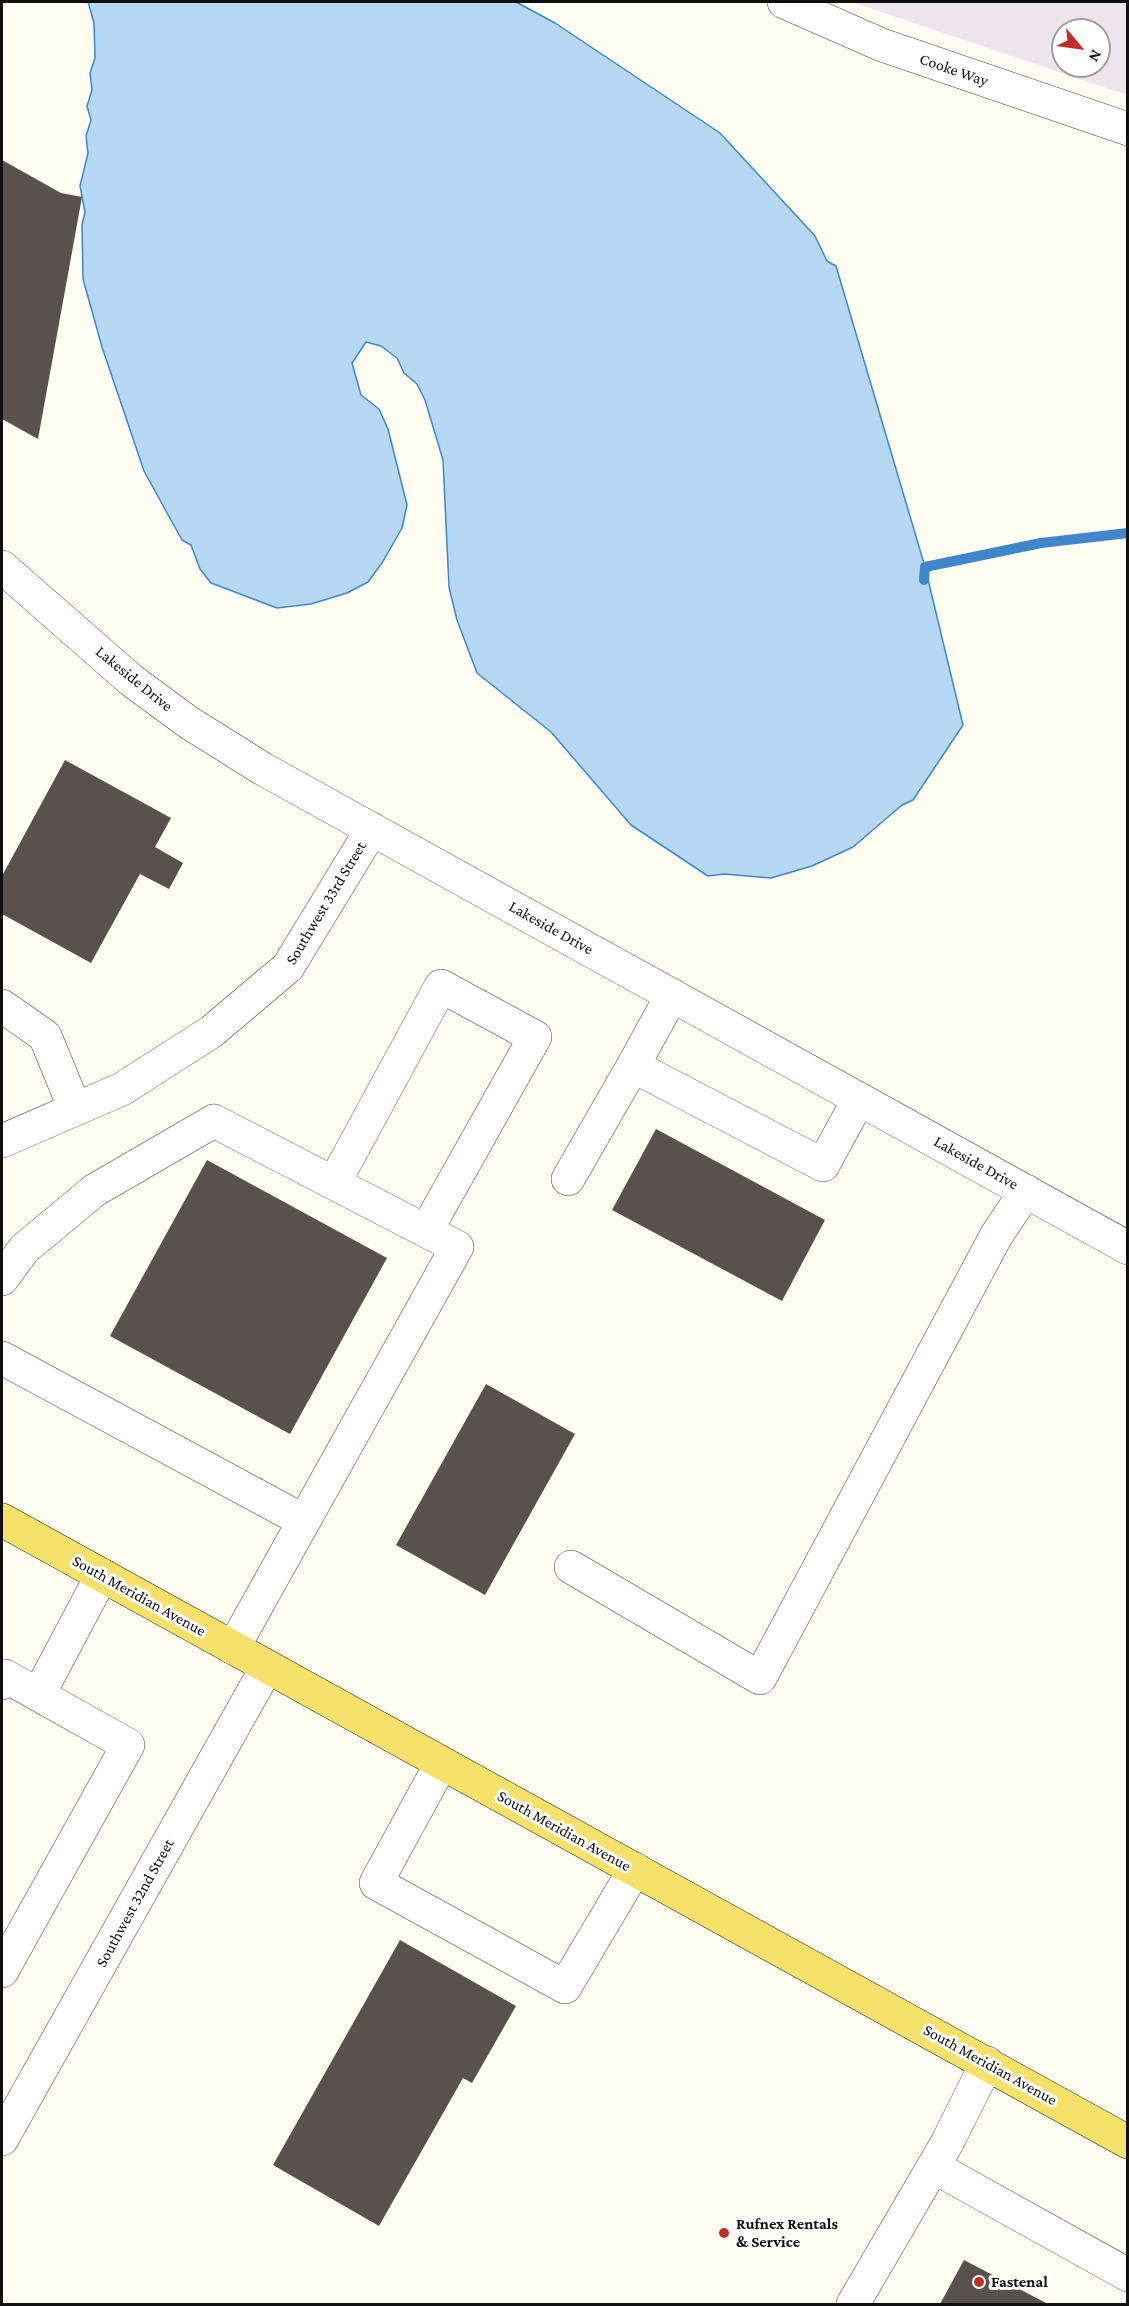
<!DOCTYPE html>
<style>
body{margin:0}
#map{position:relative;width:1129px;height:2306px;overflow:hidden;background:#fffdf1;font-family:"Crimson Pro",serif}
canvas{display:block}
.frame{position:absolute;inset:0;border:3px solid #0f0f0f;pointer-events:none}
.north{position:absolute;left:1051px;top:18px;width:60px;height:60px;box-sizing:border-box;background:#fff;border:2px solid #9f9f9f;border-radius:50%;rotate:119deg;font-size:16px;font-weight:700;line-height:24px;text-align:center;color:#0f0f0f}
.north::after{content:'';display:block;margin:auto;width:21px;height:27px;background:#be2f28;clip-path:polygon(50% 0,100% 100%,50% 72%,0 100%)}
</style>
<div id="map">
<canvas width="1129" height="2306"></canvas>
<div class="frame"></div>
<div class="north">N</div>
</div>
<script>
const g = document.querySelector('canvas').getContext('2d');
g.lineJoin = 'round';
function fill(path, color) { g.fillStyle = color; g.fill(path, 'evenodd'); }
const shape = rows => new Path2D(rows.map(r => 'M' + r).join(''));
function strokePath(path, color, width, dash) { g.strokeStyle = color; g.lineWidth = width; g.lineCap = dash ? 'butt' : 'round'; g.setLineDash(dash || []); g.stroke(path); }
function write(font, color, halo, rows, align = 'center') {
  g.font = font + ' "Crimson Pro",serif'; g.lineWidth = 6; g.setLineDash([]); g.textBaseline = 'middle'; g.strokeStyle = halo; g.fillStyle = color; for (const [text, x, y, turn = 0] of rows) {
    g.save(); g.translate(x, y); g.rotate((+turn || 0) * Math.PI / 180); g.textAlign = isNaN(turn) ? turn : align; if (halo) g.strokeText(text, 0, 0); g.fillText(text, 0, 0); g.restore();
  }
}
const industrial = shape([
 [853,2,1127,2,1127,95,858,4],
 [1063,30,1099,30,1099,66,1063,66]
]);
const water = shape([
 [88,2,516,2,555,23,720,133,815,236,827,261,836,266,925,567,963,725,913,800,902,805,853,847,812,866,771,878,724,874,708,876,631,825,551,732,477,673,457,620,449,587,443,460,425,400,417,384,404,373,397,358,381,346,366,342,352,363,361,395,379,409,388,429,407,505,402,528,382,563,368,582,347,593,311,604,277,608,211,583,200,569,191,545,182,540,144,471,102,347,83,279,82,225,85,212,80,186,88,153,86,136,91,120,87,106,92,90,90,73,95,58,94,23,88,2]
]);
const stream = shape([
 [924,580,925,567,1041,543,1128,533]
]);
const building = shape([
 [2,160,61,193,82,197,38,439,2,419],
 [65,760,171,818,155,847,183,863,169,889,140,874,91,963,2,914,2,876],
 [656,1129,825,1220,782,1301,612,1210],
 [207,1160,387,1258,290,1434,110,1336],
 [486,1384,575,1434,485,1595,396,1545],
 [400,1940,516,2006,472,2083,463,2078,379,2226,273,2165],
 [964,2260,1048,2304,940,2304]
]);
const minor = shape([
 [784,2,882,45,1128,129],
 [2,567,131,680,188,722,263,769,1128,1248],
 [672,995,633,1066,823,1165,859,1099],
 [2,1006,45,1036,75,1109],
 [2,1141,122,1089,211,1032,288,967,372,829],
 [568,1179,633,1066],
 [334,1183,441,986,535,1037,426,1231],
 [2,1279,24,1249,95,1190,214,1121,457,1247,233,1648],
 [2,1358,304,1521],
 [571,1567,760,1678,996,1236,1026,1191],
 [2,1683,5,1676,128,1745,2,1971],
 [39,1694,102,1575],
 [441,1764,376,1883,565,1987,635,1869],
 [2,2139,267,1667],
 [934,2167,1128,2275],
 [853,2304,947,2143,987,2063]
]);
const major = shape([
 [2,1520,1128,2142]
]);
const markers = [
 [724,2233,6,"#be2f28"],
 [979,2282,6,"#be2f28"]
];
const streetNames = [
 ["Cooke Way",954,70,19],
 ["Lakeside Drive",134,679,39],
 ["Southwest 33rd Street",326,903,-59],
 ["Lakeside Drive",551,928,29],
 ["Lakeside Drive",976,1163,29],
 ["South Meridian Avenue",139,1596,29],
 ["South Meridian Avenue",564,1831,29],
 ["Southwest 32nd Street",135,1903,-61],
 ["South Meridian Avenue",990,2065,29]
];
const poiNames = [
 ["Rufnex Rentals",736,2224],
 ["& Service",736,2242],
 ["Fastenal",991,2282]
];
fill(industrial, '#ede4ed');
fill(water, '#b7d8f5');
strokePath(water, '#3f86cb', 1.5);
strokePath(stream, '#3f86cb', 10);
fill(building, '#58514c');
strokePath(minor, '#424242', 34);
strokePath(major, '#202020', 34);
strokePath(minor, '#fff', 33);
strokePath(major, '#f6e16a', 33);
for (const [x, y, r, color] of markers) { const dot = new Path2D(); dot.arc(x, y, r, 0, 2 * Math.PI); g.fillStyle = color; g.fill(dot); strokePath(dot, '#fff', 2); }
write('16px', '#0f0f0f', '#fff', streetNames);
write('bold 16px', '#0f0f0f', '#fff', poiNames, 'left');
</script>
